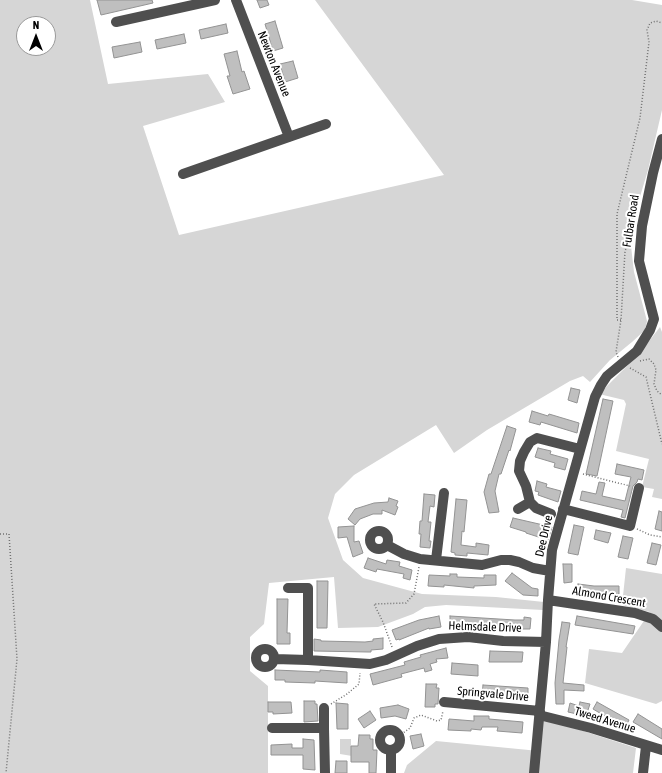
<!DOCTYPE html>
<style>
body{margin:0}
#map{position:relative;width:662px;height:773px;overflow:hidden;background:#fff;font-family:"Asap Condensed",sans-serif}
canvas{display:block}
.north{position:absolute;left:16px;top:16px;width:40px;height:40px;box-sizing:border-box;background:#fff;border:1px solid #999;border-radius:50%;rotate:0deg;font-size:11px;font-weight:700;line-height:16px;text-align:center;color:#000}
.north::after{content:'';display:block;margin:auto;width:14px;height:18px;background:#000;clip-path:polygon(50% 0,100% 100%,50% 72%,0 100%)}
</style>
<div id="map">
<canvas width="662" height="773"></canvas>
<div class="north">N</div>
</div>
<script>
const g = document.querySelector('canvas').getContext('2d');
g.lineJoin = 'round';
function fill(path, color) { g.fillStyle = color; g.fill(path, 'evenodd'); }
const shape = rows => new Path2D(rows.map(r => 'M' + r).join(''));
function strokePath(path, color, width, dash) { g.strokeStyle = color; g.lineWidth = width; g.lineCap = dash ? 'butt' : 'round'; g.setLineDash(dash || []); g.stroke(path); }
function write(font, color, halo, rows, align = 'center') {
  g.font = font + ' "Asap Condensed",sans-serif'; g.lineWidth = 4; g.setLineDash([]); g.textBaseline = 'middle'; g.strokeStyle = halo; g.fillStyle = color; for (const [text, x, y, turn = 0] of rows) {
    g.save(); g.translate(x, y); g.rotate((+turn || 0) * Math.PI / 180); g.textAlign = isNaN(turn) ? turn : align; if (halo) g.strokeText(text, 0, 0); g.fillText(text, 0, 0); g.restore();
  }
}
const green = shape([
 [0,0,90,0,108,84,208,74,225,102,143,126,179,235,444,175,315,0,632,0,662,5,662,110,648,170,633,220,631,246,634,272,647,321,646,326,644,331,632,342,610,360,590,382,583,376,570,381,487,430,454,453,436,425,354,475,335,494,328,518,343,560,363,578,422,594,496,597,544,602,543,610,467,606,446,605,425,607,413,614,378,627,338,628,334,577,269,583,264,624,250,637,250,671,268,686,268,773,0,773],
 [24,24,48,24,48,48,24,48],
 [660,327,662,332,662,499,652,497,654,489,642,487,649,459,616,451,626,404,624,400,599,394,639,354],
 [626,568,662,574,662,701,656,704,585,683,589,649,622,653,650,612,622,605],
 [543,718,636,748,633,773,404,773,407,765,436,741,539,751],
 [340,739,351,739,351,746,358,746,358,757,340,754]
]);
const building = shape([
 [97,0,152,0,153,3,101,15,97,0],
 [257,0,267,0,269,5,260,8,257,0],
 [275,21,283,48,273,51,265,24,275,21],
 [226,24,228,33,201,39,199,30,226,24],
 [184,34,186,43,157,49,155,40,184,34],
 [140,42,142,52,114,58,112,47,140,42],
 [237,51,242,72,244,71,250,89,233,94,227,76,230,76,224,54,237,51],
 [293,61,298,78,285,82,280,64,293,61],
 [571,388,580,390,577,403,568,400,571,388],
 [603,399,613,401,597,476,586,474,603,399],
 [532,411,548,416,549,414,579,423,577,433,541,422,540,425,529,422,532,411],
 [507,426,516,429,510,451,509,450,501,474,499,474,495,491,499,512,489,513,484,492,489,474,491,474,507,426],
 [538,448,551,451,550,454,568,459,565,470,554,467,555,463,535,457,538,448],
 [617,464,644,470,642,480,638,479,637,482,633,486,625,518,621,517,623,510,580,500,582,491,596,494,599,482,605,483,602,496,625,501,631,477,615,474,617,464],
 [537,481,547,484,546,487,561,491,558,502,538,495,539,492,535,491,537,481],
 [424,494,435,495,434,507,430,506,428,522,431,522,429,541,431,541,430,548,420,547,421,534,419,534,420,521,422,521,424,494],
 [389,498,398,501,396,506,398,507,395,515,382,510,382,514,373,514,360,519,355,525,348,519,355,509,374,503,388,502,389,498],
 [456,499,467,500,464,532,462,531,461,545,476,547,476,543,489,545,488,555,467,553,467,556,455,555,455,553,451,552,456,499],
 [659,511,662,512,662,531,655,529,659,511],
 [513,518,552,527,548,540,526,533,526,532,510,527,513,518],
 [574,525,584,527,578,555,568,553,574,525],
 [354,526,354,542,359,541,363,553,353,557,347,537,338,538,338,527,354,526],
 [596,530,611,533,608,543,594,539,596,530],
 [623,536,633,538,628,559,618,557,623,536],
 [652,543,661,545,656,565,647,563,652,543],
 [368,558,386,564,387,560,400,562,399,566,412,570,410,580,403,578,404,574,377,569,376,572,364,568,368,558],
 [563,564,572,564,572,582,564,583,563,564],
 [512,573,532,588,538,589,538,596,523,595,505,581,512,573],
 [450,574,457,574,457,577,484,578,484,575,496,575,496,585,474,586,474,588,444,585,444,587,428,586,429,575,450,576,450,574],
 [317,581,328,581,327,628,317,628,317,581],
 [578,584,594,586,619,586,619,594,590,594,577,592,578,584],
 [277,599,288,599,287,633,290,633,290,644,277,644,277,599],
 [439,616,441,627,429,629,429,628,399,640,399,639,396,640,392,630,419,620,439,616],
 [450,616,515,620,524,620,524,617,531,618,530,629,493,629,493,628,472,628,472,626,450,626,450,616],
 [577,616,635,626,633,634,575,625,577,616],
 [562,622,570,623,566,647,567,647,563,683,584,685,584,691,564,690,564,704,556,704,555,683,559,640,562,622],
 [383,638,383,649,371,650,371,652,368,652,314,651,314,639,321,640,321,641,365,642,373,641,373,639,383,638],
 [446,648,448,658,436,659,437,662,430,664,432,670,425,672,424,668,401,674,402,677,373,685,370,674,405,665,404,662,421,657,420,655,446,648],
 [490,651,523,652,522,662,489,662,490,651],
 [452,663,478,665,478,676,451,674,452,663],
 [275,670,320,672,320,670,347,672,347,683,315,681,315,683,285,682,285,680,275,680,275,670],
 [426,684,437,684,436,688,439,688,438,704,435,704,435,707,425,707,426,684],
 [483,685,528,688,528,696,522,696,522,697,482,695,483,685],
 [304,701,315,701,315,704,317,704,318,721,304,722,304,701],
 [268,702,291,702,292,713,273,714,273,712,268,712,268,702],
 [580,702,590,704,586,716,568,712,570,703,579,706,580,702],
 [597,702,629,720,625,728,593,709,597,702],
 [336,703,348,704,348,729,337,729,336,703],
 [398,705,409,709,406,719,395,716,381,718,380,708,398,705],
 [370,711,376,720,364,728,358,719,370,711],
 [638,714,662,729,662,739,633,722,638,714],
 [474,716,489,716,489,719,523,722,522,733,497,731,498,727,482,727,481,730,471,729,471,731,448,730,449,719,474,721,474,716],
 [421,734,424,746,413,749,410,736,421,734],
 [359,735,370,735,370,739,373,739,373,750,377,750,376,773,369,773,369,762,351,762,351,746,358,746,359,735],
 [303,739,314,740,315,770,303,769,303,755,271,755,271,745,292,744,292,748,303,748,303,739],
 [336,761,347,761,347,773,335,773,336,761]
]);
const path = shape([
 [621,320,617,320,617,214,640,118,649,42,647,30,650,23,656,21,662,23],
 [618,357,616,352,621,320,625,251,631,238,632,238],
 [640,361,649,359,654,364,656,370,654,384,657,391,662,395],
 [630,368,646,377,662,444],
 [583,474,630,486],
 [637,529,650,535,662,537],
 [0,534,9,534,17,659,6,773],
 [392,647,383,622,374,604,406,603,414,594,419,567],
 [331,704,347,694,359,684,360,673],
 [399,736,410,728,414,718,421,715,437,721,441,720,443,711]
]);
const minor = shape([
 [236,0,289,137],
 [116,22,215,0],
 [183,174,326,124],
 [518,509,530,502],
 [563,509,630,526,639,488],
 [551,514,536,508,530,502,526,486,519,471,520,461,524,452,530,442,537,438,580,449],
 '370 540a9 9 0 1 1 18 0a9 9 0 1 1-18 0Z',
 [387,545,404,554,420,559,482,565,501,560,510,560,519,562,533,568,550,571],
 [436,560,444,493],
 [288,588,308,588,308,660],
 [548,600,635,613,653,619,662,627],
 '256 658a9 9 0 1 1 18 0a9 9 0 1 1-18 0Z',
 [275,659,308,660,370,664,386,660,417,646,439,639,468,637,503,641,546,642],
 [444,702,540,711],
 [539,715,591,728,662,750],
 [272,728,324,728,325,773],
 [324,728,324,708],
 '380 740a10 10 0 1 1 20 0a10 10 0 1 1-20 0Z',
 [391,751,391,773],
 [534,773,546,642,548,600,552,550,595,397,601,385,607,376,637,351,650,330,654,319,639,261,642,226,653,173,662,139],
 [643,773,646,746]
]);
const streetNames = [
 ["Newton Avenue",274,64,68],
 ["Fulbar Road",631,221,-81],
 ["Dee Drive",544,536,-77],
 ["Almond Crescent",609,597,10],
 ["Helmsdale Drive",485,627,2],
 ["Springvale Drive",493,694,5],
 ["Tweed Avenue",605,720,17]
];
fill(green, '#d6d6d6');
fill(building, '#bfbfbf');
strokePath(building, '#939393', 1);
strokePath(path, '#717171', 1.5, [1, 2]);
strokePath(minor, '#4f4f4f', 10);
write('12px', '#000', '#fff', streetNames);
</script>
